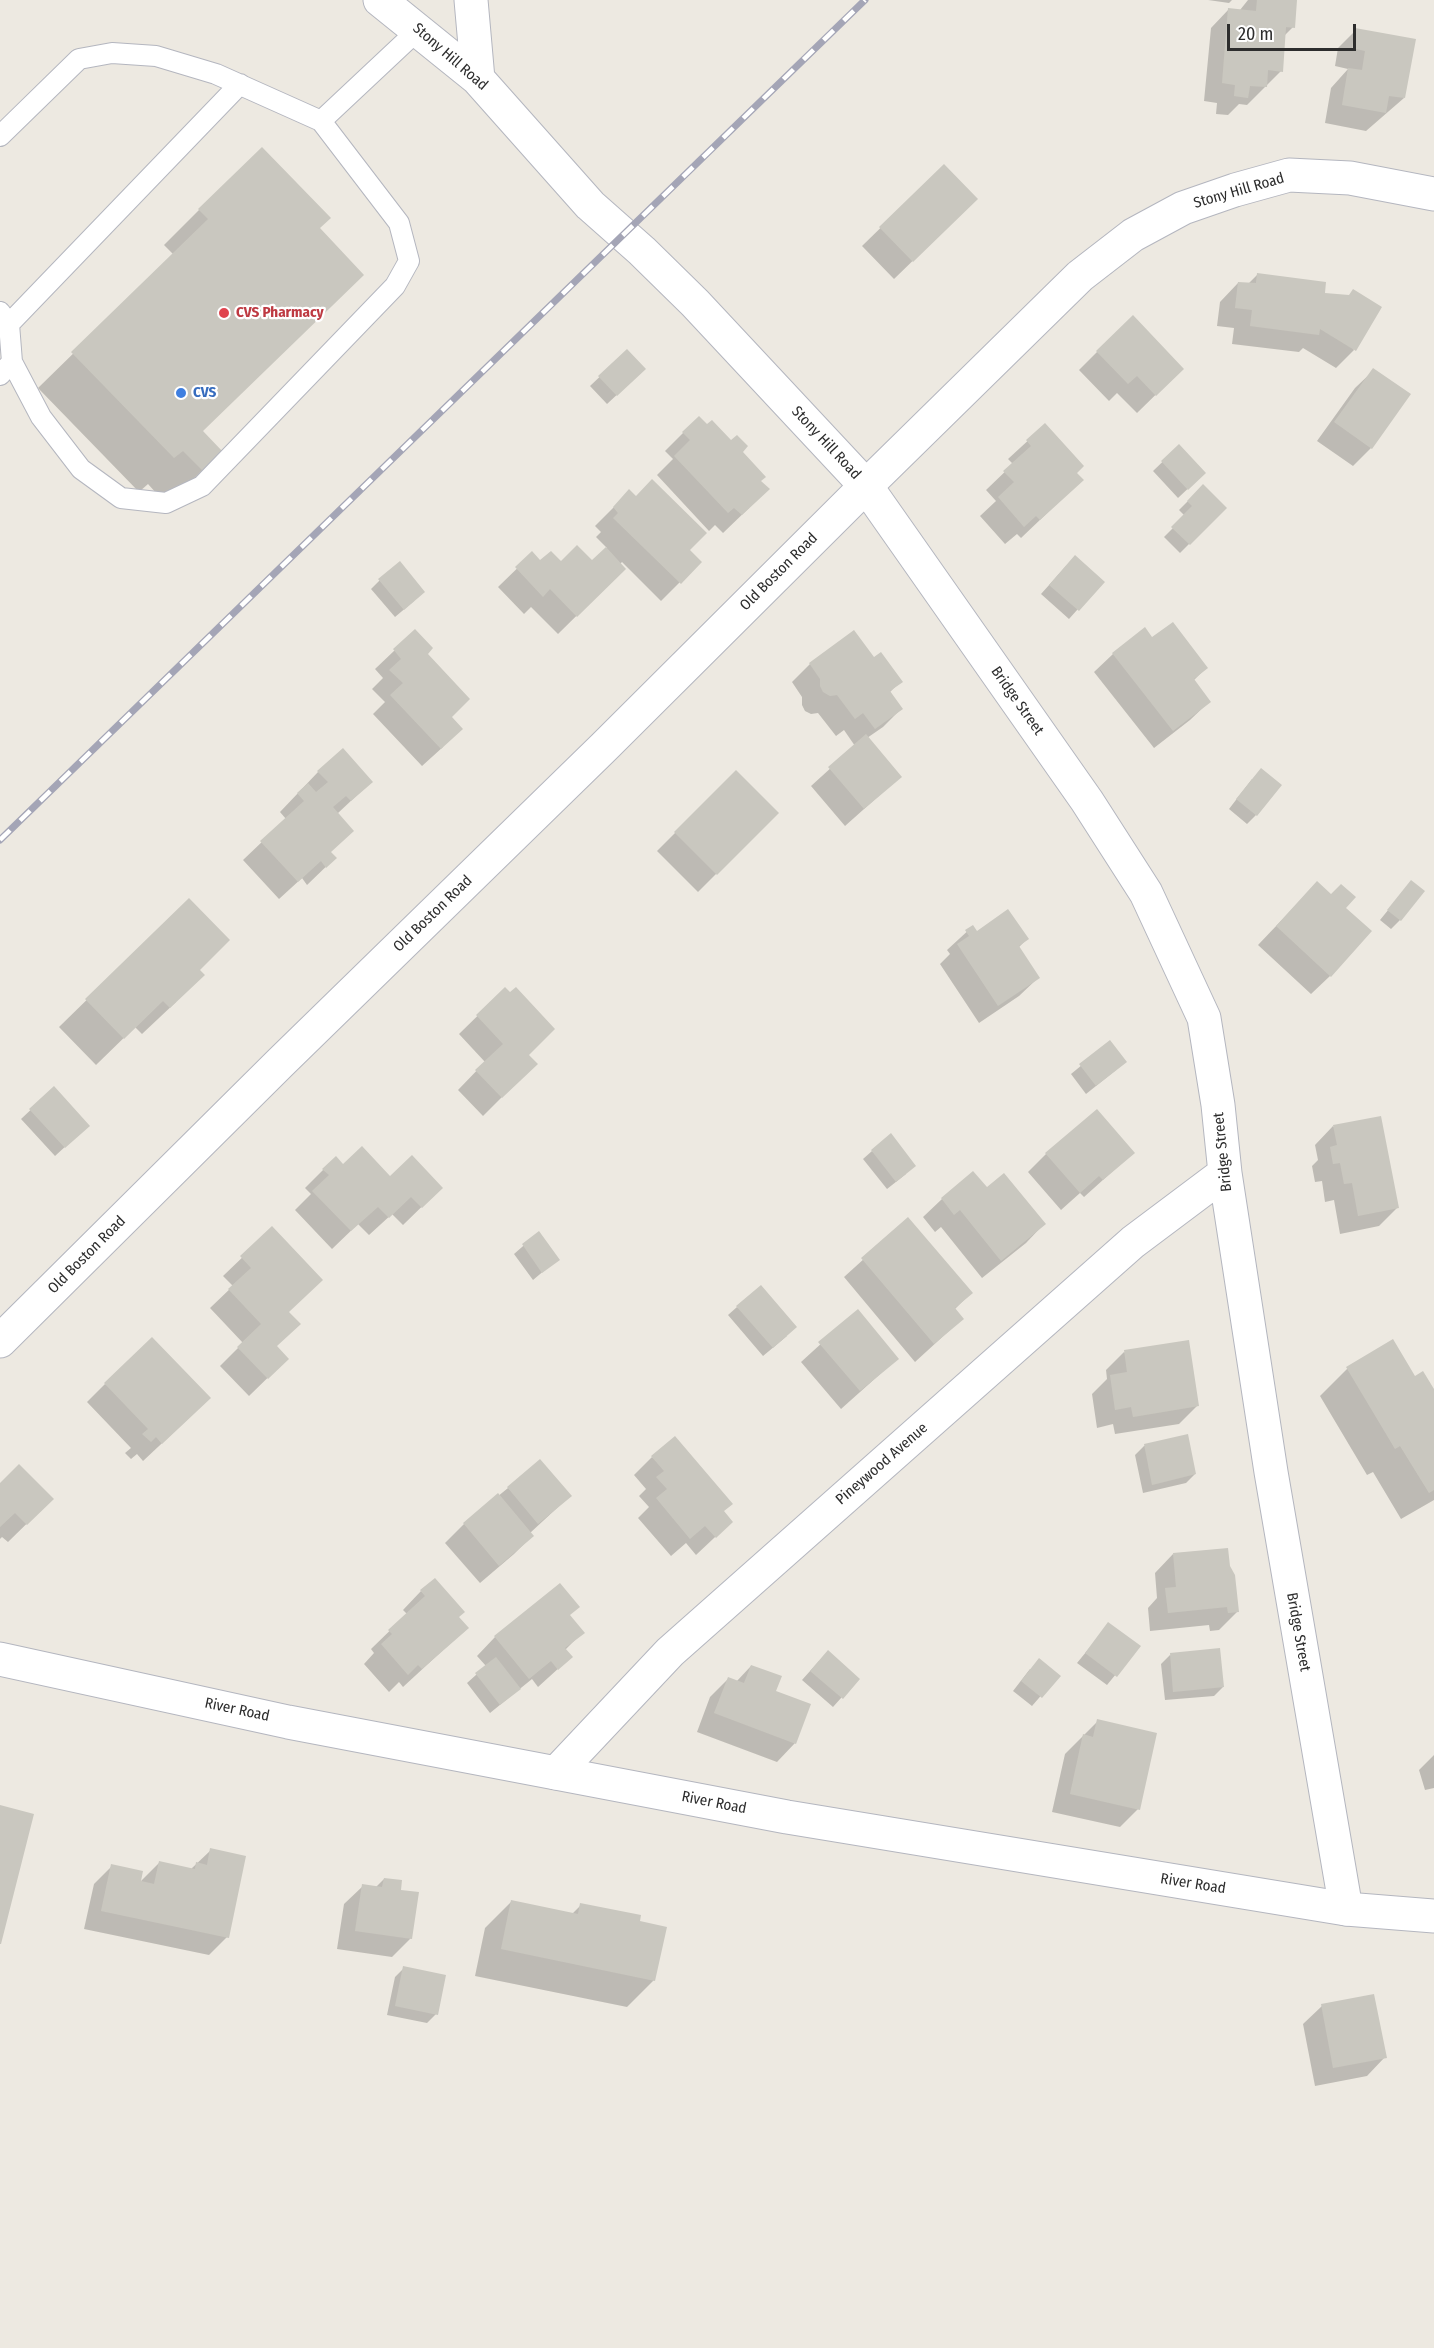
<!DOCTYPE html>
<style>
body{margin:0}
#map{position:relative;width:1434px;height:2348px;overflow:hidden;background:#ede9e1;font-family:"Fira Sans Condensed",sans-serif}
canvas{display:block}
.scale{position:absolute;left:1227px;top:24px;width:129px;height:27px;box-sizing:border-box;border:3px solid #2d2d2d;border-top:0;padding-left:8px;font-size:18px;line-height:21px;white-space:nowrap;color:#2d2d2d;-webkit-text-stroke:4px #fff;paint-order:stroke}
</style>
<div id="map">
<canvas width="1434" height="2348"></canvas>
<div class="scale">20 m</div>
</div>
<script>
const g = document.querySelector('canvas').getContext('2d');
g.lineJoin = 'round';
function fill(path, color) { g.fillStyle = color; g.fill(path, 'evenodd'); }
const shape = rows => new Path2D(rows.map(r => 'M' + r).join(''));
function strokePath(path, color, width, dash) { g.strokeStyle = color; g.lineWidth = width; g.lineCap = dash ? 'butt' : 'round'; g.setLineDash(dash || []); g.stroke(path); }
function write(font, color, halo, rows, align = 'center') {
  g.font = font + ' "Fira Sans Condensed",sans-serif'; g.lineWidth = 4.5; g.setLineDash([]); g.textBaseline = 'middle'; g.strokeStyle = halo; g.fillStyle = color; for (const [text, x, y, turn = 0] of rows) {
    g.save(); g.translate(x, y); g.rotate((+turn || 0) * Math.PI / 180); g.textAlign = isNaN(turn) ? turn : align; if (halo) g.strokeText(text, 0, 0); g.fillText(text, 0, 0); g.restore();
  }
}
const shadow = shape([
 [1208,0,1232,0,1229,3],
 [1248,0,1296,0,1293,27,1284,36,1281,71,1247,105,1239,104,1228,115,1216,114,1217,103,1204,101,1211,28,1229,9,1240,10],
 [1356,30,1404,98,1366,131,1325,123,1331,88,1348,69,1335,66,1338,48],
 [944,166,958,217,894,279,862,246],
 [199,210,318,229,202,432,221,452,167,505,148,484,139,492,38,388,174,255,164,245],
 [1257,275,1323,294,1354,350,1336,368,1303,348,1299,352,1232,344,1234,328,1217,326,1220,302,1238,283,1248,284],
 [627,351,635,378,607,404,590,386],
 [1097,352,1182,369,1137,413,1117,393,1109,401,1079,370],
 [1374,370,1371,448,1353,466,1317,441,1355,388],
 [1045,425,1075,473,1063,498,1021,538,1017,534,1005,544,980,516,996,501,986,490,1013,464,1008,459],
 [707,426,731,442,741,452,759,481,749,508,723,533,715,525,709,531,657,475,673,459,665,451,683,433],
 [1179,446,1195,482,1178,498,1153,471],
 [1203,486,1225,508,1180,553,1164,537,1185,516,1179,510],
 [629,492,700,562,661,601,622,562,620,564,624,569,558,634,531,607,524,614,498,587,532,554,540,563,592,562,607,548,596,537,601,532,595,526],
 [1066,566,1102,582,1069,619,1041,594],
 [380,580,414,601,395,617,371,589],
 [415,631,450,717,443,747,422,766,373,714,385,702,372,689,383,678,375,669],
 [1152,640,1206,668,1193,681,1209,702,1190,720,1154,748,1094,672,1113,654],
 [873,659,901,681,889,693,901,709,883,727,867,738,900,777,845,826,811,786,855,746,844,730,836,736,818,713,811,714,805,711,802,705,802,697,792,682,810,664],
 [318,772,371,782,337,814,330,853,335,858,307,885,302,878,279,899,243,860,286,819,280,812],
 [736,772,777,813,698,892,657,851],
 [1252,779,1256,815,1247,824,1229,809],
 [1411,882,1400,920,1391,929,1380,920],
 [1317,883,1344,908,1330,976,1311,994,1258,945],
 [189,900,176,1002,142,1034,135,1027,96,1065,59,1027],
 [972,927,977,933,1027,939,1018,948,1038,978,1019,996,979,1023,940,964,950,954,947,950],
 [505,989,527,1055,517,1082,483,1116,458,1090,485,1062,459,1034],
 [1110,1042,1116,1070,1086,1094,1071,1074],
 [54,1088,79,1134,55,1156,21,1119],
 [1333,1126,1397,1208,1379,1226,1340,1234,1334,1200,1325,1202,1322,1181,1315,1182,1312,1166,1318,1160,1315,1145],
 [872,1151,906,1174,887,1189,863,1159],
 [1133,1153,1084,1197,1080,1193,1061,1210,1028,1172,1046,1154],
 [323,1170,390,1178,441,1188,403,1225,392,1214,369,1235,358,1224,332,1249,295,1210,311,1194,305,1188],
 [987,1190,1044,1224,1026,1243,982,1278,941,1227,935,1232,923,1217,942,1199],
 [908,1219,971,1293,954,1310,962,1319,915,1362,844,1277],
 [272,1229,288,1313,275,1347,287,1359,249,1396,220,1366,243,1343,210,1308,233,1286,223,1276],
 [538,1233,558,1259,533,1280,514,1254],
 [737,1307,787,1336,763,1356,728,1315],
 [857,1311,897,1359,841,1409,801,1362],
 [1393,1341,1415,1378,1434,1392,1434,1500,1401,1519,1373,1472,1367,1475,1320,1396,1347,1369],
 [1124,1352,1197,1406,1179,1424,1115,1434,1113,1424,1097,1428,1092,1394,1107,1379,1106,1370],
 [105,1384,190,1417,143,1461,137,1454,131,1459,125,1453,131,1448,87,1402],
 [1187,1436,1195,1474,1186,1483,1143,1493,1135,1455,1144,1446],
 [652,1457,723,1512,731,1522,696,1555,686,1543,671,1556,638,1518,649,1507,639,1496,646,1489,634,1475],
 [0,1485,52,1499,8,1542,2,1537,0,1539],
 [508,1488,570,1496,530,1533,532,1536,514,1554,480,1583,445,1543,464,1524],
 [1173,1554,1237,1612,1219,1630,1210,1631,1209,1625,1150,1631,1148,1608,1157,1598,1155,1573],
 [560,1585,569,1616,583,1632,565,1650,571,1657,538,1687,532,1679,490,1713,467,1683,486,1666,477,1656,495,1637],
 [421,1591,457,1618,467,1628,403,1687,399,1682,389,1692,364,1664,374,1653,371,1649,407,1614,403,1610],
 [1109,1624,1139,1646,1107,1685,1077,1663],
 [1170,1655,1223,1687,1214,1696,1165,1700,1161,1664],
 [819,1661,858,1679,833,1707,802,1680],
 [751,1666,795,1743,777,1762,697,1732,710,1697,728,1679,736,1682],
 [1030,1669,1058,1676,1032,1706,1013,1691],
 [1098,1721,1138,1809,1120,1827,1052,1812,1065,1754],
 [1434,1755,1434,1788,1425,1790,1419,1770],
 [211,1850,227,1937,209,1955,84,1929,94,1884,112,1866,139,1883,159,1863,191,1869],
 [384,1879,399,1891,411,1938,392,1957,337,1949,344,1904,363,1886,376,1887],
 [512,1901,572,1914,581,1905,638,1922,654,1980,627,2007,475,1976,485,1928],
 [404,1968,436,2014,427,2023,387,2015,395,1977],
 [1322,2006,1385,2057,1367,2076,1315,2086,1303,2024]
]);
const building = shape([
 [1257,0,1297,0,1295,28,1286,27,1283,72,1268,70,1267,87,1250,86,1248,98,1234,96,1235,85,1222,83,1228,8,1256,11],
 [1355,28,1416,39,1405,98,1389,96,1386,113,1342,105,1348,68,1362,70,1365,51,1352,48],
 [262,147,331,218,320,228,364,275,203,431,223,452,203,471,183,451,174,458,71,352,208,219,198,209],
 [944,164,978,199,913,262,879,227],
 [1257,273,1326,282,1325,293,1349,295,1353,289,1382,307,1356,351,1320,329,1319,335,1250,326,1252,310,1235,308,1238,282,1256,283],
 [1133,315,1184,369,1156,396,1137,376,1128,384,1096,351],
 [627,349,646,369,617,396,598,376],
 [1373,368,1411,394,1372,449,1334,422],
 [699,416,707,424,712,420,731,440,737,435,748,446,743,452,766,477,761,481,770,489,742,515,734,508,728,513,674,456,690,440,682,432],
 [1045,423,1084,466,1077,473,1084,480,1040,520,1036,516,1024,527,998,497,1014,482,1003,471,1031,446,1026,440],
 [1179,444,1206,473,1188,490,1161,461],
 [652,479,707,533,690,550,702,562,681,584,613,518,618,513,613,507,629,489,636,496],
 [1203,484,1227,508,1190,545,1171,527,1192,506,1187,501],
 [577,545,592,560,606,547,626,569,577,617,550,589,543,597,515,567,532,551,540,560,551,551,561,561],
 [1075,555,1105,582,1079,611,1049,585],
 [400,561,425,592,404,610,378,579],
 [1173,622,1208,668,1194,679,1211,702,1173,731,1112,653,1145,627,1152,637],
 [415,629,433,648,428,654,470,699,452,717,463,729,441,749,390,695,403,683,389,670,401,659,393,649],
 [854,630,874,657,881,652,903,682,890,691,903,709,875,729,863,713,855,719,837,695,830,696,823,692,820,686,820,679,809,663],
 [866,734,902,777,864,809,828,767],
 [343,748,373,782,351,801,346,796,333,807,354,831,331,852,337,858,326,868,321,861,298,882,260,841,304,801,297,793,308,783,316,792,328,782,317,771],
 [1261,768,1282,785,1257,816,1236,799],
 [736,770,779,813,717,875,674,832],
 [1411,880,1425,891,1401,921,1387,910],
 [1317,881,1331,894,1341,884,1356,897,1346,908,1372,931,1331,977,1276,926],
 [189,898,230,940,200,970,205,975,170,1008,163,1001,124,1039,85,999],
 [1008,909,1029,939,1019,946,1040,978,998,1006,957,944,969,936,965,930,973,925,977,931],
 [505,987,510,992,516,987,555,1029,529,1055,538,1064,502,1098,475,1070,503,1044,476,1015],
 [1110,1040,1127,1062,1096,1086,1079,1064],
 [54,1086,90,1126,65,1148,29,1109],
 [1097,1109,1135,1153,1103,1180,1099,1176,1080,1193,1045,1153],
 [1381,1116,1399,1208,1358,1216,1352,1183,1344,1184,1340,1163,1333,1164,1330,1147,1337,1145,1333,1125],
 [891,1133,916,1166,896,1182,871,1150],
 [362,1146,390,1176,412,1155,443,1188,422,1208,411,1197,389,1218,378,1207,351,1231,312,1191,329,1175,322,1169,336,1156,343,1164],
 [973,1171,987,1187,1004,1173,1046,1224,1001,1261,960,1210,954,1215,941,1198],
 [908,1217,973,1293,955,1308,964,1319,934,1344,861,1258],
 [272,1226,323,1280,289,1312,301,1324,277,1346,289,1359,268,1379,237,1347,261,1324,228,1289,251,1268,240,1256],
 [539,1231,560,1260,542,1273,522,1244],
 [761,1285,797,1327,773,1348,736,1306],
 [858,1309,899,1359,860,1391,818,1342],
 [152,1337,211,1398,162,1444,156,1437,151,1442,142,1434,148,1429,104,1383],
 [1393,1339,1415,1376,1423,1371,1434,1389,1434,1490,1429,1493,1400,1446,1395,1449,1346,1367],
 [1189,1340,1199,1406,1133,1417,1131,1407,1115,1410,1110,1375,1127,1372,1124,1350],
 [1188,1434,1196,1474,1152,1485,1144,1444],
 [675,1436,733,1504,724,1511,733,1522,716,1538,705,1526,690,1539,656,1498,667,1489,656,1477,664,1471,651,1456],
 [540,1459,572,1496,538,1524,507,1487],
 [19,1464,54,1499,27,1525,15,1513,0,1527,0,1483],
 [498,1493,534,1536,499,1566,463,1523],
 [1228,1548,1230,1566,1235,1575,1239,1612,1228,1613,1227,1607,1168,1613,1165,1588,1176,1587,1173,1553],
 [435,1578,465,1612,459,1617,469,1628,422,1669,418,1665,408,1675,381,1644,392,1634,388,1630,425,1596,420,1590],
 [560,1583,580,1607,570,1615,585,1633,565,1648,573,1657,558,1670,551,1661,529,1679,494,1636],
 [1108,1622,1141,1646,1117,1677,1085,1653],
 [1220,1648,1224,1687,1173,1692,1170,1653],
 [828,1650,860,1679,843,1699,810,1671],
 [496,1657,521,1689,500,1705,475,1673],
 [1039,1658,1061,1676,1042,1698,1021,1681],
 [751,1665,782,1676,776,1691,811,1704,796,1744,714,1713,728,1677,744,1683],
 [1097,1719,1157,1733,1140,1810,1070,1794,1083,1734,1093,1737],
 [0,1805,34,1814,1,1944,0,1944],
 [210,1848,246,1856,229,1938,101,1911,111,1864,143,1871,141,1881,154,1884,159,1861,195,1869,196,1862,207,1865],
 [384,1878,402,1880,401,1890,419,1892,412,1939,355,1931,362,1884,382,1887],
 [511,1900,578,1914,580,1903,641,1915,640,1921,667,1927,655,1981,501,1949],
 [403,1966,446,1975,438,2015,395,2006],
 [1374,1994,1387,2058,1333,2068,1321,2004]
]);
const service = shape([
 [0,136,79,59,112,53,156,56,216,74,321,121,418,30],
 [0,312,9,324,12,362,0,375],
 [9,324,240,84],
 [12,362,41,417,81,469,121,498,166,503,202,486,395,286,409,261,399,223,321,121]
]);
const minor = shape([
 [866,486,1087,801,1146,893,1204,1018,1218,1105,1225,1173,1271,1472,1346,1909],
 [556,1773,670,1652,1133,1242,1225,1173]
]);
const tertiary = shape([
 [0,1341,280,1063,604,747,866,486],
 [0,1659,288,1722,787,1817,1346,1909,1434,1916]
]);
const secondary = shape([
 [380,0,478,79,590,205,642,251,695,303,866,486,1080,276,1133,235,1183,208,1235,190,1289,175,1350,178,1434,194],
 [471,0,478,79]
]);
const rail = shape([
 [0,840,865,0]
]);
const markers = [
 [224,313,6,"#e0444e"],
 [181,393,6,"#3f7fe0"]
];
const streetNames = [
 ["Stony Hill Road",450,57,41],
 ["Stony Hill Road",1239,191,-16],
 ["Stony Hill Road",826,443,47],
 ["Old Boston Road",779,572,-45],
 ["Bridge Street",1017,701,55],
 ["Old Boston Road",433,914,-44],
 ["Bridge Street",1223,1152,-96],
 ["Old Boston Road",87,1255,-45],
 ["Pineywood Avenue",882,1464,-41],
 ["Bridge Street",1298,1632,80],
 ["River Road",237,1710,12],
 ["River Road",714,1803,11],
 ["River Road",1193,1884,9]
];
const healthNames = [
 ["CVS Pharmacy",236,313]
];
const shopNames = [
 ["CVS",193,393]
];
fill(shadow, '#0003');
fill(building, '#c9c7bf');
strokePath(service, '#b4b6bf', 22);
strokePath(minor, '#b4b6bf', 35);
strokePath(tertiary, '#b4b6bf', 35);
strokePath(secondary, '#b4b6bf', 35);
strokePath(service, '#fff', 20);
strokePath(minor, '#fff', 33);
strokePath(tertiary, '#fff', 33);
strokePath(secondary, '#fff', 33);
strokePath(rail, '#a4a5b6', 7);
strokePath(rail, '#fff', 4.5, [14]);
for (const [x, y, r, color] of markers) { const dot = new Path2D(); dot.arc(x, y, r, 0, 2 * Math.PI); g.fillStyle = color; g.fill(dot); strokePath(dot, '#fff', 2); }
write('15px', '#2d2d2d', '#fff', streetNames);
write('bold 15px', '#be3a42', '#fff', healthNames, 'left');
write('bold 15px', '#366cbe', '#fff', shopNames, 'left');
</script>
